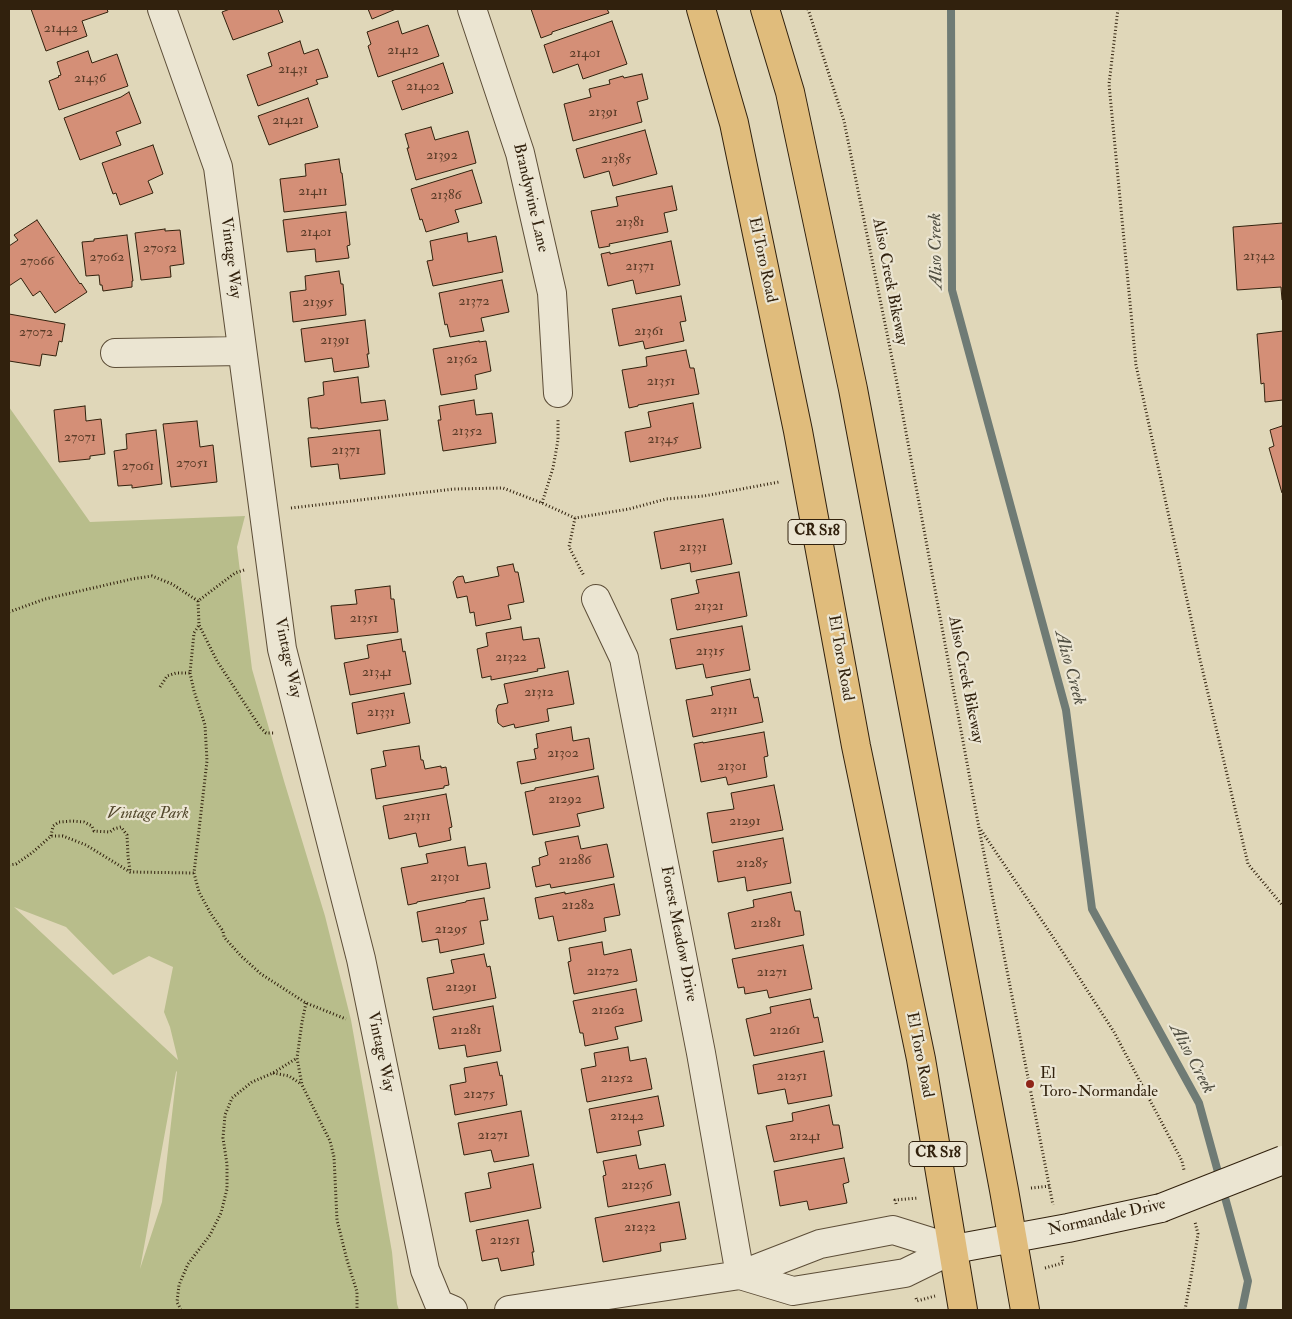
<!DOCTYPE html>
<style>
body{margin:0}
#map{position:relative;width:1292px;height:1319px;overflow:hidden;background:#e0d7b9;font-family:"IM FELL Double Pica",serif}
canvas{display:block}
.frame{position:absolute;inset:0;border:10px solid #31210d;pointer-events:none}
</style>
<div id="map">
<canvas width="1292" height="1319"></canvas>
<div class="frame"></div>
</div>
<script>
const g = document.querySelector('canvas').getContext('2d');
g.lineJoin = 'round';
function fill(path, color) { g.fillStyle = color; g.fill(path, 'evenodd'); }
const shape = rows => new Path2D(rows.map(r => 'M' + r).join(''));
function strokePath(path, color, width, dash) { g.strokeStyle = color; g.lineWidth = width; g.lineCap = dash ? 'butt' : 'round'; g.setLineDash(dash || []); g.stroke(path); }
function write(font, color, halo, rows, align = 'center') {
  g.font = font + ' "IM FELL Double Pica",serif'; g.lineWidth = 4.5; g.setLineDash([]); g.textBaseline = 'middle'; g.strokeStyle = halo; g.fillStyle = color; for (const [text, x, y, turn = 0] of rows) {
    g.save(); g.translate(x, y); g.rotate((+turn || 0) * Math.PI / 180); g.textAlign = isNaN(turn) ? turn : align; if (halo) g.strokeText(text, 0, 0); g.fillText(text, 0, 0); g.restore();
  }
}
const green = shape([
 [9,407,90,522,245,516,237,547,252,669,284,781,325,916,351,1020,392,1252,397,1304,399,1310,9,1310],
 [14,907,66,927,113,975,149,956,173,967,164,1012,170,1027,178,1060],
 [177,1071,162,1202,140,1269,176,1072]
]);
const stream = shape([
 [951,9,952,290,1066,710,1092,909,1199,1103,1248,1281,1242,1310]
]);
const building = shape([
 [31,9,107,9,108,12,82,21,87,36,46,51,31,9],
 [230,9,278,9,283,22,233,40,222,12,230,9],
 [368,9,396,9,372,19,368,9],
 [531,9,607,9,609,13,552,32,552,34,541,38,531,9],
 [398,21,402,34,428,25,439,56,378,77,368,46,371,44,367,32,398,21],
 [612,21,627,64,583,79,578,64,553,73,544,45,612,21],
 [300,41,304,54,318,49,328,77,316,80,318,84,258,106,247,75,272,66,268,53,300,41],
 [88,51,92,63,117,54,128,86,59,110,49,81,59,77,58,76,61,75,57,62,88,51],
 [443,63,453,93,402,110,392,81,443,63],
 [642,74,648,99,637,102,642,122,573,141,564,104,591,97,589,89,610,84,609,80,623,76,624,78,642,74],
 [129,92,141,123,116,132,121,145,80,160,64,118,121,97,129,92],
 [308,98,318,127,269,145,258,116,308,98],
 [431,127,435,140,468,131,476,163,416,180,407,148,409,148,405,134,431,127],
 [645,130,657,174,613,186,609,171,584,178,576,149,645,130],
 [153,145,163,174,148,181,153,193,120,205,116,193,113,194,102,163,153,145],
 [339,159,341,173,342,173,346,205,284,212,280,179,306,176,305,164,339,159],
 [472,170,482,203,455,210,459,222,426,232,422,219,420,220,411,189,472,170],
 [672,186,677,210,664,213,668,232,609,244,610,246,599,248,591,211,618,206,616,197,672,186],
 [346,212,350,245,347,246,349,258,316,262,315,249,287,252,283,220,346,212],
 [37,220,80,284,81,283,87,292,55,313,40,291,33,296,21,278,9,286,9,246,18,240,14,235,37,220],
 [1283,223,1283,299,1282,300,1281,287,1237,290,1233,227,1283,223],
 [165,229,165,231,180,230,184,264,170,266,171,277,141,280,135,233,165,229],
 [467,233,468,242,496,236,503,272,433,286,427,261,433,260,430,241,467,233],
 [127,235,133,281,132,281,132,287,103,291,102,285,100,285,99,275,86,276,82,242,94,241,94,239,127,235],
 [671,241,680,285,636,294,633,280,608,286,601,254,610,252,610,254,671,241],
 [339,271,341,284,343,284,346,315,293,322,290,292,306,290,305,276,339,271],
 [502,280,509,312,481,318,484,331,450,337,447,324,445,325,439,293,502,280],
 [681,296,686,321,680,322,684,341,645,349,643,341,619,346,612,309,681,296],
 [9,314,65,324,62,342,59,341,56,356,42,354,40,366,9,361,9,314],
 [365,320,369,354,367,354,369,367,334,372,332,358,305,362,301,329,365,320],
 [1283,331,1283,400,1265,402,1264,383,1261,384,1257,334,1283,331],
 [479,341,479,342,486,341,491,371,475,375,477,389,441,395,433,349,479,341],
 [686,350,690,368,694,368,699,394,638,405,638,406,629,408,622,370,647,366,646,357,686,350],
 [358,377,361,403,385,400,388,420,318,429,318,428,311,428,308,398,324,395,323,382,358,377],
 [474,400,476,415,492,413,496,443,443,451,438,420,441,420,439,406,474,400],
 [693,403,701,448,630,462,625,432,651,427,648,412,693,403],
 [85,406,86,421,101,419,105,454,90,456,90,459,59,462,54,410,85,406],
 [197,421,200,447,213,445,217,482,171,487,163,424,197,421],
 [1282,426,1283,429,1283,493,1282,493,1269,448,1274,446,1270,430,1282,426],
 [156,430,162,484,132,488,132,485,118,486,114,451,127,449,126,434,156,430],
 [380,430,385,474,340,479,338,464,311,467,308,438,380,430],
 [723,519,732,564,691,572,690,563,661,569,654,532,723,519],
 [513,564,515,572,518,572,524,602,508,605,511,619,476,626,474,612,470,613,467,596,457,598,453,582,457,577,463,576,465,583,499,576,497,567,513,564],
 [739,572,747,616,677,630,671,599,699,593,696,580,739,572],
 [390,586,391,599,394,599,398,632,335,639,331,606,357,604,355,590,390,586],
 [742,626,750,670,706,678,703,664,676,669,670,639,742,626],
 [521,627,523,640,539,638,545,668,537,669,538,671,491,680,491,676,482,678,477,649,488,646,486,633,521,627],
 [401,639,403,652,405,651,411,684,350,695,344,663,369,658,367,645,401,639],
 [568,671,574,704,547,709,549,721,515,728,514,724,503,727,498,723,496,710,498,705,508,703,504,684,568,671],
 [750,679,754,698,758,697,763,722,693,737,686,700,713,695,711,687,750,679],
 [404,693,410,723,357,734,352,703,404,693],
 [571,727,573,741,589,738,594,769,521,784,517,762,536,759,534,749,538,748,536,734,571,727],
 [764,732,768,756,764,757,767,777,728,785,726,777,701,782,694,744,703,742,703,743,764,732],
 [419,746,421,760,423,760,425,769,441,766,441,768,446,767,449,785,444,786,444,788,376,799,371,769,386,766,383,751,419,746],
 [598,776,604,808,577,814,580,826,533,835,525,792,535,790,535,788,598,776],
 [774,785,783,830,712,843,707,813,734,809,731,793,774,785],
 [446,794,452,827,449,828,451,840,419,847,416,833,389,839,383,806,446,794],
 [578,836,581,849,607,844,614,877,551,888,550,884,536,887,532,867,540,865,539,858,548,855,545,842,578,836],
 [783,838,791,883,747,891,745,877,718,882,713,851,783,838],
 [465,847,468,866,486,863,490,888,417,902,417,903,408,905,401,868,428,863,426,854,465,847],
 [614,884,620,915,604,918,606,931,558,941,553,916,539,919,535,898,565,892,565,894,614,884],
 [791,892,795,911,800,911,804,935,735,949,728,913,754,907,753,900,791,892],
 [484,898,488,920,480,921,484,944,440,953,438,939,422,942,417,912,466,902,466,901,484,898],
 [602,942,604,955,631,949,637,981,574,994,568,962,571,961,569,948,602,942],
 [803,945,812,989,769,998,767,990,745,994,744,987,738,988,732,959,803,945],
 [484,954,487,967,490,966,496,998,433,1010,427,978,454,973,451,960,484,954],
 [636,989,642,1021,615,1027,618,1039,585,1046,583,1033,580,1033,573,1001,636,989],
 [810,999,814,1018,818,1017,823,1042,754,1056,746,1019,771,1013,770,1007,810,999],
 [493,1006,501,1051,467,1057,465,1045,439,1049,433,1017,493,1006],
 [628,1047,630,1061,646,1058,652,1089,587,1102,581,1069,596,1066,594,1053,628,1047],
 [824,1051,832,1096,788,1104,785,1089,758,1094,753,1065,824,1051],
 [497,1062,500,1076,502,1075,507,1105,455,1115,450,1085,466,1082,464,1068,497,1062],
 [658,1096,664,1126,638,1131,641,1145,597,1153,589,1109,658,1096],
 [829,1105,833,1125,839,1125,843,1148,774,1162,766,1126,793,1121,792,1113,829,1105],
 [521,1111,529,1156,494,1162,491,1150,464,1155,458,1123,521,1111],
 [636,1155,639,1169,665,1164,671,1195,608,1207,603,1176,606,1175,603,1161,636,1155],
 [844,1158,849,1182,843,1184,847,1203,809,1210,807,1201,780,1206,774,1171,844,1158],
 [533,1164,541,1208,470,1222,465,1193,491,1188,488,1173,533,1164],
 [679,1202,686,1239,660,1243,661,1251,603,1262,595,1218,679,1202],
 [528,1220,534,1252,532,1252,534,1265,501,1271,498,1258,482,1261,476,1230,528,1220]
]);
const path = shape([
 [808,9,844,121,896,378,979,828,1053,1205],
 [1118,9,1109,84,1136,365,1199,655,1248,864,1283,906],
 [542,503,553,468,558,440,558,418],
 [291,508,454,489,503,488,542,503,575,518,629,509,666,499,704,496,779,482],
 [575,518,569,547,584,576],
 [244,570,235,573,198,601,199,625,217,661,260,727,266,733,275,733],
 [9,612,45,599,132,579,152,576,172,584,198,601],
 [190,673,194,691,205,725,207,761,194,873,199,892,211,914,223,931,224,937,241,956,261,974,306,1003,346,1019],
 [160,687,167,676,176,673,190,673,194,633,199,625],
 [981,830,1053,937,1114,1032,1182,1161,1184,1170],
 [51,836,53,826,59,822,72,821,84,822,92,826,94,831,110,832,114,829,121,827,127,835,128,856,130,871],
 [9,865,16,864,33,852,51,836,63,836,86,845,130,872,194,873],
 [306,1003,302,1022,297,1058,302,1085,330,1141,334,1157,337,1220,347,1260,357,1292,357,1310],
 [273,1073,289,1076,301,1084],
 [1031,1188,1050,1186],
 [896,1204,895,1200,918,1198],
 [1045,1268,1063,1263,1062,1256],
 [916,1298,917,1301,935,1296],
 [181,1310,177,1302,179,1285,188,1264,210,1235,221,1213,227,1189,227,1164,223,1138,225,1115,232,1098,252,1082,273,1073,297,1058],
 [1185,1310,1191,1277,1198,1234,1195,1222]
]);
const street = shape([
 [162,9,218,167,282,649,361,959,425,1270,439,1304,453,1310],
 [472,9,520,153,552,293,558,393],
 [115,353,242,351],
 [596,599,624,658,701,1053,740,1275],
 [740,1275,793,1291,905,1273,954,1249],
 [509,1310,740,1275,820,1244,893,1230,954,1249]
]);
const secondary = shape([
 [954,1249,1068,1228,1161,1208]
]);
const primary = shape([
 [701,9,734,123,798,431,856,746,921,1059,963,1310],
 [765,9,790,92,853,389,1004,1190,1025,1310]
]);
const secondaryBridge = shape([
 [1161,1208,1283,1160]
]);
const markers = [
 [1030,1084,5,"#8f2418"]
];
const numberNames = [
 ["21442",61,29],
 ["21412",403,51],
 ["21401",585,54],
 ["21431",293,70],
 ["21436",90,79],
 ["21402",423,87],
 ["21391",603,113],
 ["21421",288,121],
 ["21392",442,156],
 ["21385",616,160],
 ["21411",313,192],
 ["21386",446,196],
 ["21381",630,223],
 ["21401",316,233],
 ["27052",160,249],
 ["21342",1259,257],
 ["27062",107,258],
 ["27066",37,262],
 ["21371",640,267],
 ["21372",474,302],
 ["21395",318,303],
 ["21361",649,332],
 ["27072",36,333],
 ["21391",335,341],
 ["21362",462,360],
 ["21351",661,382],
 ["21352",467,432],
 ["27071",80,438],
 ["21345",663,440],
 ["21371",346,451],
 ["27051",192,464],
 ["27061",138,467],
 ["21331",693,548],
 ["21321",709,607],
 ["21351",364,619],
 ["21315",710,652],
 ["21322",511,658],
 ["21341",377,673],
 ["21312",539,693],
 ["21311",724,711],
 ["21331",381,713],
 ["21302",563,754],
 ["21301",732,767],
 ["21292",565,800],
 ["21311",417,817],
 ["21291",745,822],
 ["21286",575,861],
 ["21285",752,864],
 ["21301",445,878],
 ["21282",578,906],
 ["21281",766,924],
 ["21295",451,930],
 ["21272",603,972],
 ["21271",772,973],
 ["21291",461,988],
 ["21262",608,1011],
 ["21281",466,1031],
 ["21261",785,1031],
 ["21251",792,1077],
 ["21252",617,1079],
 ["21275",479,1095],
 ["21242",627,1117],
 ["21271",493,1136],
 ["21241",805,1137],
 ["21236",637,1186],
 ["21232",640,1228],
 ["21251",505,1241]
];
const shields = [
 [817,532,58],
 [938,1154,58]
];
const shieldNames = [
 ["CR S18",817,532],
 ["CR S18",938,1154]
];
const streetNames = [
 ["Brandywine Lane",530,198,77],
 ["Vintage Way",230,258,83],
 ["El Toro Road",762,260,78],
 ["Aliso Creek Bikeway",889,282,79],
 ["Vintage Way",287,658,78],
 ["El Toro Road",840,658,80],
 ["Aliso Creek Bikeway",965,680,79],
 ["Forest Meadow Drive",678,934,79],
 ["Vintage Way",380,1052,78],
 ["El Toro Road",919,1055,79],
 ["Normandale Drive",1107,1218,-13]
];
const parkNames = [
 ["Vintage Park",148,815]
];
const poiNames = [
 ["El",1040,1075],
 ["Toro-Normandale",1040,1093]
];
const waterNames = [
 ["Aliso Creek",937,251,-91],
 ["Aliso Creek",1069,668,75],
 ["Aliso Creek",1191,1059,62]
];
fill(green, '#b8bd8b');
strokePath(stream, '#6f7b75', 8);
fill(building, '#d48f77');
strokePath(building, '#31210d', 1);
strokePath(street, '#5d4e38', 30);
strokePath(secondary, '#31210d', 30);
strokePath(primary, '#31210d', 30);
strokePath(path, '#31210d', 3, [1, 2.5]);
strokePath(street, '#ebe5d2', 28);
strokePath(secondary, '#ebe5d2', 28);
strokePath(primary, '#e0bc7c', 28);
strokePath(secondaryBridge, '#31210d', 30, []);
strokePath(secondaryBridge, '#ebe5d2', 28);
for (const [x, y, r, color] of markers) { const dot = new Path2D(); dot.arc(x, y, r, 0, 2 * Math.PI); g.fillStyle = color; g.fill(dot); strokePath(dot, '#ebe5d2', 2); }
write('14px', '#5a3c28', null, numberNames);
for (const [x, y, w] of shields) { const box = new Path2D(); box.roundRect(x - w / 2, y - 12.5, w, 25, 4); g.fillStyle = '#ebe5d2'; g.fill(box); strokePath(box, '#31210d', 1); }
write('bold 15px', '#31210d', null, shieldNames);
write('16px', '#31210d', '#ebe5d2', streetNames);
write('italic 16px', '#53482c', '#ebe5d2', parkNames);
write('16px', '#31210d', '#ebe5d2', poiNames, 'left');
write('italic 18px', '#504e41', '#ebe5d2', waterNames);
</script>
